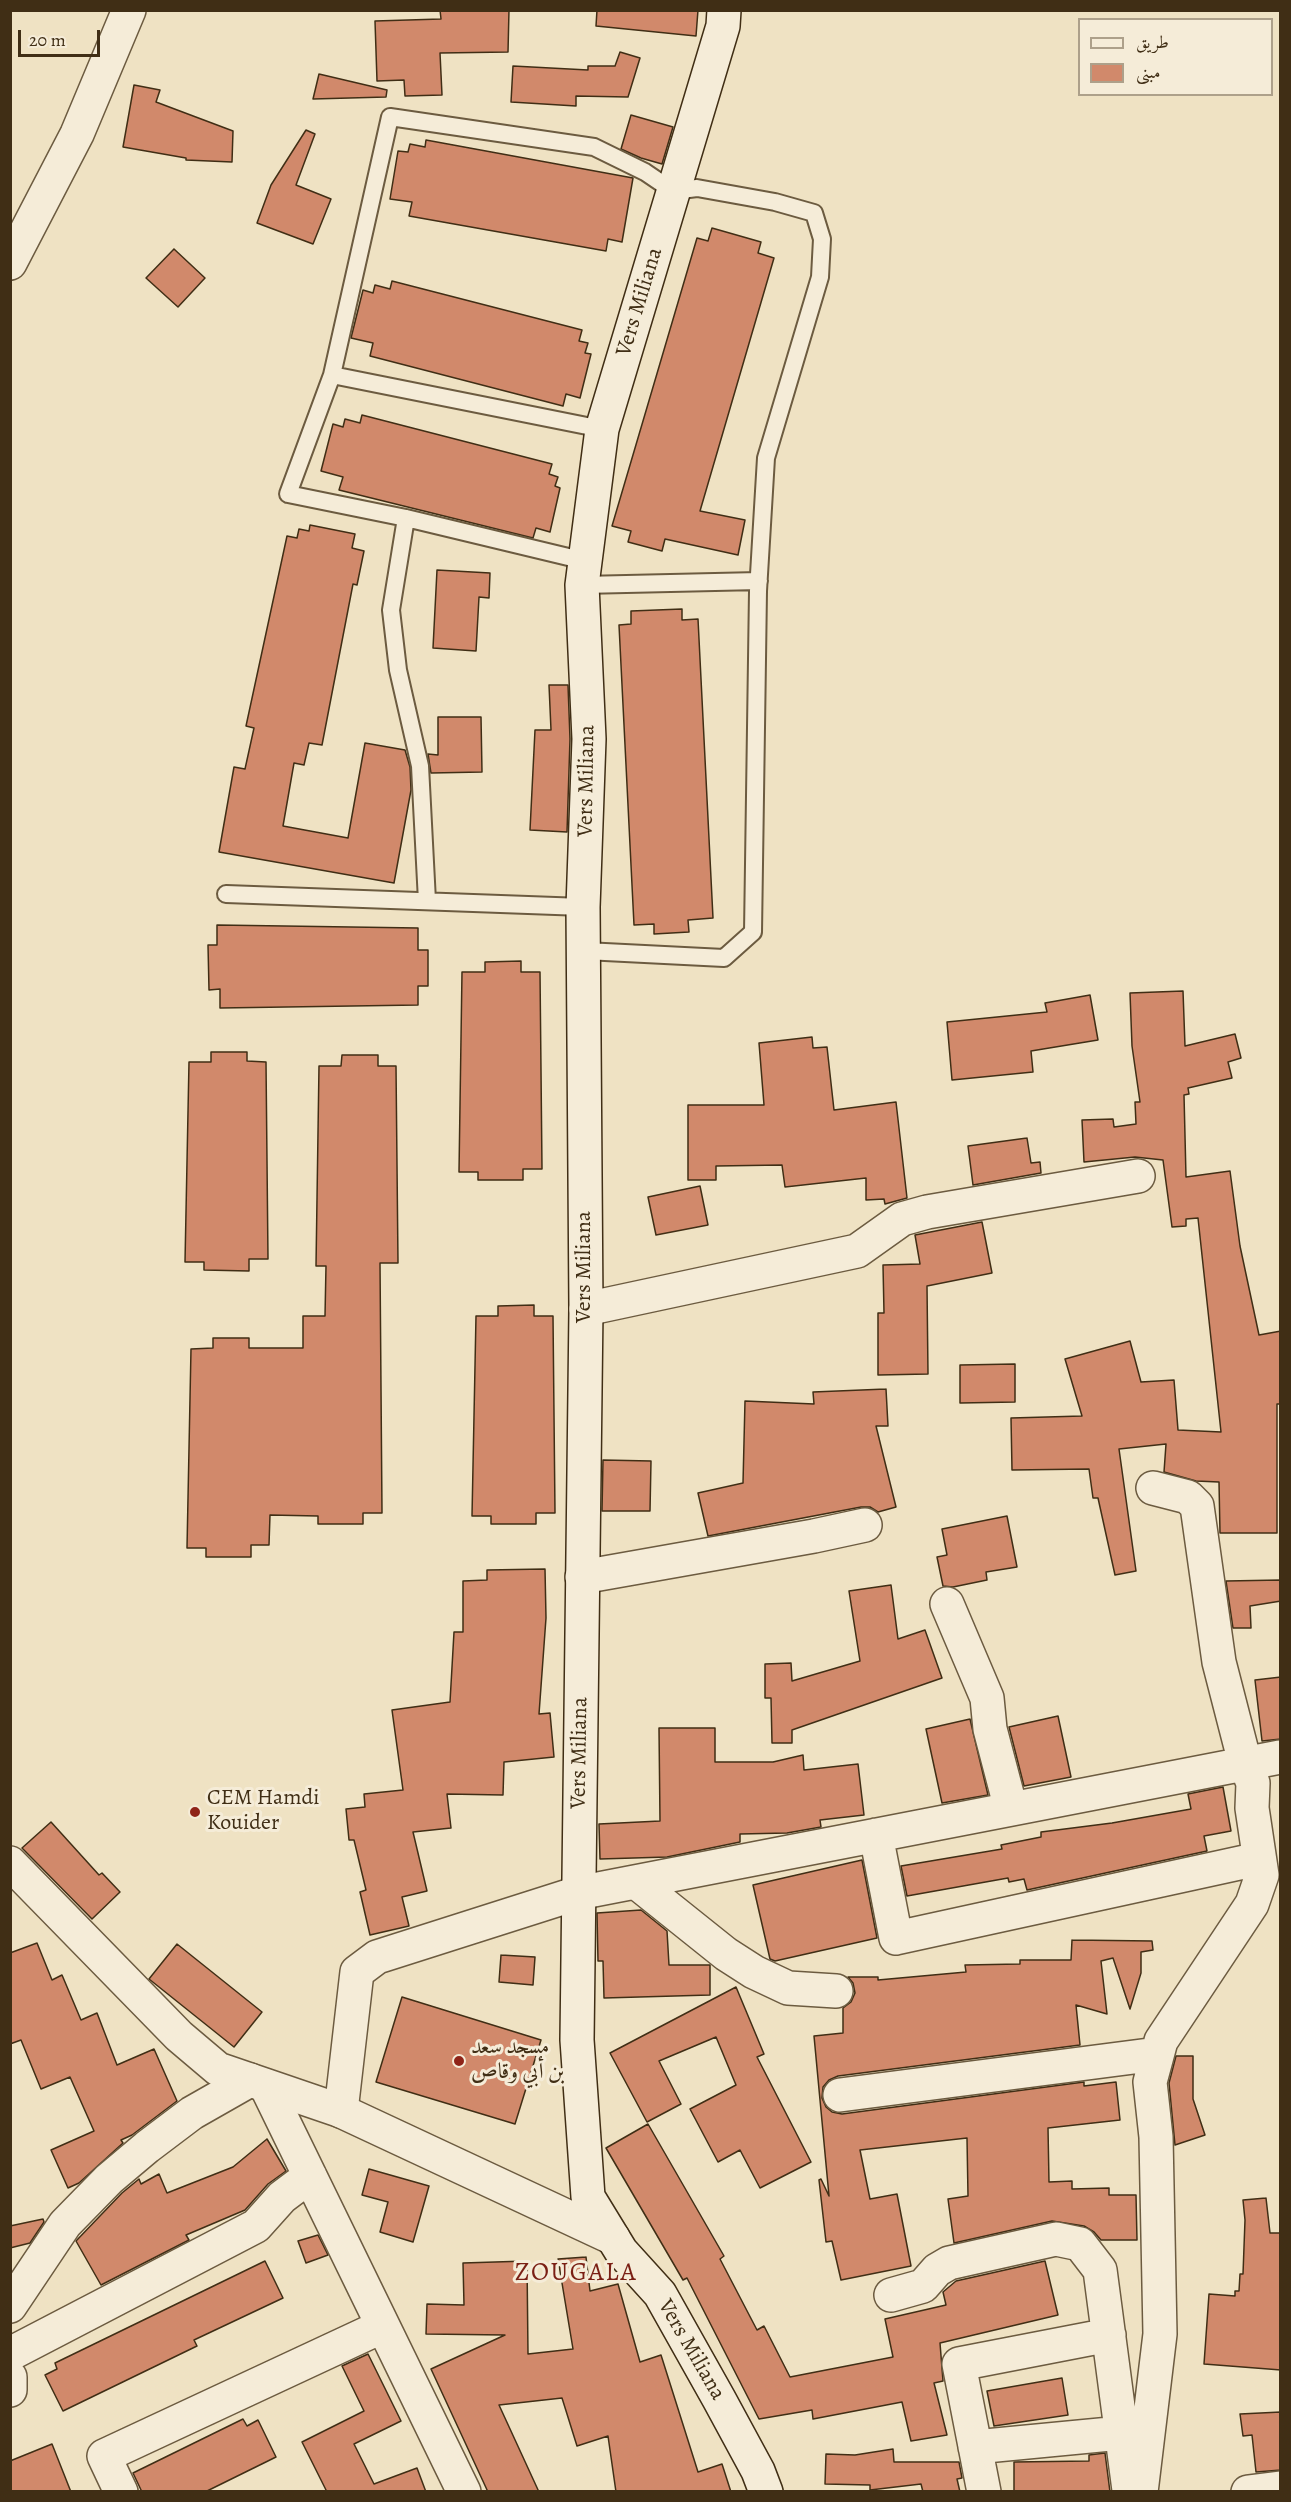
<!DOCTYPE html>
<meta charset="utf-8">
<style>
body{margin:0}
#map{position:relative;width:1291px;height:2502px;overflow:hidden;background:#efe2c3;font-family:Alegreya,Amiri,serif}
canvas{display:block}
.frame{position:absolute;inset:0;border:12px solid #402e15;pointer-events:none}
.legend{position:absolute;left:1078px;top:18px;width:195px;height:78px;box-sizing:border-box;background:#f5ecd8;border:2px solid #ada08a;margin:0;padding:8px 10px;list-style:none;font-size:18px;color:#402e15}
.legend li{display:flex;align-items:center;gap:12px;height:30px}
.legend b{width:30px;border:2px solid #ada08a}
.scale{position:absolute;left:18px;top:30px;width:82px;height:27px;box-sizing:border-box;border:3px solid #402e15;border-top:0;padding-left:8px;font-size:18px;line-height:21px;white-space:nowrap;color:#402e15;-webkit-text-stroke:4px #f5ecd8;paint-order:stroke}
</style>
<div id="map">
<canvas width="1291" height="2502"></canvas>
<div class="frame"></div>
<ul class="legend">
<li><b style="height:8px;background:#f5ecd8"></b>طريق</li>
<li><b style="height:16px;background:#d1896b"></b>مبنى</li>
</ul>
<div class="scale">20 m</div>
</div>
<script>
const g = document.querySelector('canvas').getContext('2d');
g.lineJoin = 'round';
function fill(path, color) { g.fillStyle = color; g.fill(path, 'evenodd'); }
const shape = rows => new Path2D(rows.map(r => 'M' + r).join(''));
function strokePath(path, color, width, dash) { g.strokeStyle = color; g.lineWidth = width; g.lineCap = dash ? 'butt' : 'round'; g.setLineDash(dash || []); g.stroke(path); }
function write(font, color, halo, rows, align = 'center') {
  g.font = font + ' Alegreya,Amiri,serif'; g.lineWidth = 6; g.setLineDash([]); g.textBaseline = 'middle'; g.strokeStyle = halo; g.fillStyle = color; for (const [text, x, y, turn = 0] of rows) {
    g.save(); g.translate(x, y); g.rotate((+turn || 0) * Math.PI / 180); g.textAlign = isNaN(turn) ? turn : align; if (halo) g.strokeText(text, 0, 0); g.fillText(text, 0, 0); g.restore();
  }
}
const building = shape([
 [440,10,509,10,508,52,440,53,442,95,405,96,404,80,377,81,375,21,441,19,440,10],
 [597,10,698,10,696,36,596,26,597,10],
 [620,52,640,58,628,97,576,96,576,106,511,102,513,66,588,70,588,66,615,66,620,52],
 [319,74,387,90,386,97,313,99,319,74],
 [134,85,160,90,156,102,233,131,232,162,186,160,186,158,123,147,134,85],
 [631,115,673,127,662,164,641,158,621,149,631,115],
 [306,130,315,134,296,185,331,199,313,244,257,223,271,185,306,130],
 [426,140,633,178,622,242,608,239,606,251,409,216,412,202,390,199,398,151,408,152,410,144,425,147,426,140],
 [712,228,761,242,758,253,774,258,700,511,745,520,738,555,665,539,662,551,628,542,631,531,612,526,697,238,708,241,712,228],
 [174,249,205,278,178,307,146,278,174,249],
 [392,281,582,330,579,341,588,343,585,353,591,354,580,398,566,394,563,406,370,356,373,343,351,338,363,290,373,293,375,285,390,289,392,281],
 [362,415,552,464,549,474,558,477,555,486,560,488,550,532,536,528,533,538,339,490,343,477,321,471,333,424,343,427,345,419,360,423,362,415],
 [310,525,355,534,352,548,364,551,357,585,353,584,322,745,309,743,304,765,294,763,283,826,348,838,365,743,405,750,410,767,411,790,394,883,219,852,234,767,245,769,254,728,246,726,287,536,297,538,299,529,309,531,310,525],
 [437,570,490,573,489,598,479,597,476,651,433,648,437,570],
 [682,609,682,620,698,619,713,918,688,920,689,932,654,934,654,924,634,925,619,625,631,624,631,611,682,609],
 [549,685,568,685,570,739,567,832,530,830,535,730,551,730,549,685],
 [438,717,481,717,482,772,431,773,428,754,438,755,438,717],
 [217,925,418,928,418,950,428,950,428,986,418,986,418,1005,220,1008,220,989,209,990,208,945,217,945,217,925],
 [521,961,521,972,540,972,542,1169,523,1169,523,1180,478,1180,478,1172,459,1172,462,972,485,972,485,962,521,961],
 [1183,991,1185,1046,1235,1034,1241,1058,1228,1062,1232,1078,1188,1088,1189,1094,1184,1095,1186,1177,1230,1171,1240,1246,1259,1335,1281,1331,1281,1404,1277,1404,1277,1533,1220,1533,1219,1482,1196,1481,1164,1472,1166,1444,1119,1449,1136,1571,1115,1575,1098,1498,1093,1498,1089,1469,1012,1470,1011,1418,1082,1416,1065,1359,1130,1341,1141,1382,1174,1380,1178,1430,1221,1432,1198,1218,1186,1219,1186,1226,1172,1227,1163,1160,1135,1157,1084,1162,1082,1120,1113,1119,1114,1127,1136,1124,1135,1102,1140,1102,1132,1046,1130,993,1183,991],
 [1090,995,1098,1040,1031,1051,1033,1072,952,1080,947,1022,1047,1012,1045,1003,1090,995],
 [812,1037,813,1048,827,1047,834,1110,896,1102,907,1198,885,1204,884,1199,866,1200,866,1178,785,1187,782,1165,716,1166,716,1180,688,1180,688,1105,764,1105,759,1043,812,1037],
 [211,1052,247,1052,247,1061,266,1062,268,1259,249,1259,249,1271,204,1270,204,1262,185,1262,189,1062,211,1062,211,1052],
 [342,1055,378,1055,378,1066,396,1066,398,1263,380,1263,382,1513,363,1513,363,1524,318,1524,318,1516,270,1515,269,1545,251,1545,251,1557,206,1557,206,1548,187,1548,191,1349,213,1348,213,1338,249,1338,249,1348,303,1348,303,1316,325,1316,326,1266,316,1266,319,1066,341,1066,342,1055],
 [1027,1138,1031,1163,1040,1162,1041,1173,973,1185,968,1146,1027,1138],
 [700,1186,708,1225,656,1235,648,1197,700,1186],
 [982,1222,992,1273,927,1286,928,1374,878,1375,878,1313,884,1313,883,1265,920,1264,915,1235,982,1222],
 [534,1305,534,1316,553,1316,555,1513,536,1513,536,1524,491,1524,491,1516,472,1516,476,1316,498,1316,498,1306,534,1305],
 [1015,1364,1015,1402,960,1403,960,1365,1015,1364],
 [886,1389,888,1426,876,1426,896,1507,878,1512,870,1507,861,1507,708,1536,698,1493,743,1483,745,1401,814,1404,813,1392,886,1389],
 [603,1460,651,1461,650,1511,602,1511,603,1460],
 [1007,1516,1017,1567,986,1572,987,1580,953,1587,943,1586,937,1557,947,1555,942,1529,1007,1516],
 [545,1569,546,1618,539,1714,550,1713,554,1757,504,1762,503,1795,447,1794,451,1828,413,1832,427,1891,402,1897,409,1926,370,1935,360,1892,366,1890,354,1840,349,1840,346,1809,365,1807,364,1794,403,1790,392,1710,450,1702,454,1632,463,1632,463,1581,487,1580,487,1570,545,1569],
 [1281,1580,1281,1601,1250,1606,1251,1628,1233,1628,1226,1581,1281,1580],
 [891,1585,898,1639,925,1630,942,1678,792,1730,792,1743,772,1743,771,1698,765,1698,765,1664,791,1663,792,1681,860,1661,849,1591,891,1585],
 [1281,1677,1281,1739,1262,1741,1255,1680,1281,1677],
 [1058,1716,1071,1777,1024,1786,1009,1727,1058,1716],
 [970,1719,988,1795,942,1803,926,1729,970,1719],
 [659,1728,715,1728,715,1762,773,1762,803,1755,804,1770,858,1764,864,1815,820,1820,821,1827,787,1833,740,1834,740,1842,667,1857,600,1859,599,1824,660,1821,659,1728],
 [1223,1787,1231,1831,1204,1836,1207,1851,1027,1890,1024,1879,1009,1882,1008,1878,907,1896,901,1866,1002,1849,1001,1845,1041,1837,1041,1832,1112,1823,1191,1809,1188,1794,1223,1787],
 [51,1822,99,1875,102,1873,120,1892,92,1919,22,1848,51,1822],
 [862,1860,877,1938,775,1961,770,1959,753,1885,862,1860],
 [641,1910,667,1931,669,1965,710,1965,710,1995,604,1998,603,1961,598,1961,597,1913,641,1910],
 [1072,1940,1152,1941,1153,1950,1141,1952,1141,1973,1130,2009,1113,1958,1101,1961,1107,2014,1076,2005,1080,2045,838,2076,829,2080,823,2087,822,2098,826,2107,832,2112,842,2114,1084,2082,1084,2086,1116,2082,1120,2120,1048,2128,1049,2182,1072,2181,1072,2189,1109,2188,1109,2195,1136,2195,1137,2240,1101,2240,1094,2232,1084,2226,1052,2221,954,2243,948,2199,968,2196,967,2138,860,2150,870,2199,897,2194,911,2266,841,2280,832,2241,826,2242,819,2180,821,2179,829,2196,814,2036,843,2033,843,2008,851,2002,855,1993,853,1983,848,1977,878,1977,878,1980,966,1972,965,1965,1020,1964,1020,1960,1071,1960,1072,1940],
 [37,1943,52,1980,62,1975,81,2020,97,2013,117,2065,154,2049,177,2101,132,2135,121,2140,123,2143,79,2183,68,2188,51,2150,94,2131,70,2077,41,2089,21,2040,10,2044,10,1953,37,1943],
 [177,1944,262,2012,234,2047,149,1979,177,1944],
 [501,1955,535,1957,533,1985,499,1982,501,1955],
 [736,1987,764,2054,757,2057,811,2162,760,2188,740,2150,718,2162,690,2109,736,2085,716,2037,659,2061,681,2104,647,2122,610,2053,736,1987],
 [402,1997,541,2040,515,2124,376,2082,402,1997],
 [1176,2056,1193,2056,1193,2099,1205,2135,1175,2145,1169,2083,1176,2056],
 [648,2124,724,2256,720,2259,757,2330,764,2326,790,2377,893,2357,885,2319,946,2305,943,2292,956,2281,1045,2261,1058,2315,940,2343,943,2381,934,2383,947,2435,911,2441,902,2402,813,2419,812,2410,759,2419,687,2278,683,2280,606,2148,648,2124],
 [267,2139,286,2171,268,2184,245,2210,186,2235,189,2240,101,2285,76,2241,122,2193,139,2179,141,2184,159,2174,167,2193,233,2167,267,2139],
 [369,2169,429,2186,413,2242,380,2232,388,2202,362,2195,369,2169],
 [1266,2198,1270,2233,1281,2233,1281,2370,1204,2364,1209,2294,1235,2296,1235,2291,1239,2291,1240,2274,1243,2274,1245,2220,1243,2200,1266,2198],
 [43,2219,44,2222,30,2243,10,2248,10,2226,43,2219],
 [318,2235,328,2255,306,2263,298,2241,318,2235],
 [586,2257,590,2291,618,2284,640,2362,661,2355,698,2472,722,2464,731,2492,616,2492,608,2436,577,2446,562,2398,499,2405,539,2492,488,2492,431,2369,505,2335,426,2334,427,2304,464,2305,463,2263,527,2261,528,2354,573,2349,558,2259,586,2257],
 [265,2261,283,2298,194,2340,197,2346,63,2411,45,2375,57,2369,55,2363,265,2261],
 [368,2354,401,2421,354,2444,374,2484,417,2468,426,2492,327,2492,302,2442,364,2411,342,2366,368,2354],
 [1062,2378,1068,2415,994,2426,987,2391,1062,2378],
 [1281,2412,1281,2470,1256,2472,1252,2435,1243,2436,1240,2414,1281,2412],
 [243,2419,247,2426,258,2420,276,2457,205,2492,142,2492,133,2473,243,2419],
 [52,2444,71,2492,10,2492,10,2461,52,2444],
 [893,2449,894,2462,959,2462,962,2478,957,2479,960,2492,923,2492,921,2484,870,2490,870,2485,825,2484,826,2454,855,2455,893,2449],
 [1105,2453,1110,2492,1014,2492,1014,2462,1089,2461,1089,2455,1105,2453]
]);
const service = shape([
 [332,375,288,494,406,518,585,561],
 [406,518,391,610,398,670,420,766,427,901],
 [582,585,759,581],
 [226,894,583,907],
 [585,951,724,958,753,932,758,591,766,458,820,277,822,239,814,213,775,202,697,188,673,191,645,172,594,147,390,117,332,375,602,429]
]);
const minor = shape([
 [586,1309,857,1251,902,1219,927,1212,1138,1176],
 [582,1577,814,1536,865,1525],
 [947,1604,987,1698,990,1729,1011,1809],
 [876,1835,896,1938,1258,1859],
 [636,1882,726,1954,754,1972,788,1988,836,1991],
 [266,2086,464,2492],
 [840,2095,1157,2054],
 [341,2111,357,1972,377,1957,578,1893,1280,1757],
 [891,2295,923,2286,937,2270,949,2263,1056,2239,1080,2244,1100,2270,1129,2490],
 [10,2306,65,2224,109,2179,147,2147,192,2113,250,2080],
 [10,2354,256,2226,282,2197,310,2176],
 [10,2377,10,2390],
 [975,2447,1121,2433],
 [121,2492,104,2456,383,2326],
 [984,2492,959,2364,1109,2335],
 [1141,2492,1160,2334,1156,2137,1150,2082,1161,2041,1252,1904,1262,1875,1252,1808,1253,1783,1245,1763,1219,1662,1197,1506,1188,1497,1153,1488],
 [1248,2492,1280,2488]
]);
const tertiary = shape([
 [10,263,77,134,129,10],
 [10,1863,179,2036,218,2069,341,2111,613,2238]
]);
const secondary = shape([
 [724,10,723,26,602,429,582,585,589,739,583,907,586,1309,577,2040,588,2197,621,2251,660,2294,719,2399,758,2471,766,2492]
]);
const markers = [
 [195,1812,6,"#8f2418"],
 [459,2061,6,"#8f2418"]
];
const streetNames = [
 ["Vers Miliana",640,302,-73],
 ["Vers Miliana",587,781,-89],
 ["Vers Miliana",585,1267,-90],
 ["Vers Miliana",580,1753,-89],
 ["Vers Miliana",691,2350,60]
];
const poiNames = [
 ["CEM Hamdi",207,1799],
 ["Kouider",207,1824],
 ["مسجد سعد",471,2048],
 ["بن أبي وقاص",471,2073]
];
const quarterNames = [
 ["ZOUGALA",576,2274]
];
fill(building, '#d1896b');
strokePath(building, '#402e15', 1.5);
strokePath(service, '#6c5b40', 20);
strokePath(minor, '#6c5b40', 36);
strokePath(tertiary, '#6c5b40', 36);
strokePath(secondary, '#402e15', 36);
strokePath(service, '#f5ecd8', 16);
strokePath(minor, '#f5ecd8', 33);
strokePath(tertiary, '#f5ecd8', 33);
strokePath(secondary, '#f5ecd8', 33);
for (const [x, y, r, color] of markers) { const dot = new Path2D(); dot.arc(x, y, r, 0, 2 * Math.PI); g.fillStyle = color; g.fill(dot); strokePath(dot, '#f5ecd8', 2); }
write('22px', '#402e15', '#f5ecd8', streetNames);
write('22px', '#402e15', '#f5ecd8', poiNames, 'left');
g.letterSpacing = '1.5px';
write('26px', '#7a1f14', '#f5ecd8', quarterNames);
g.letterSpacing = '0px';
</script>
